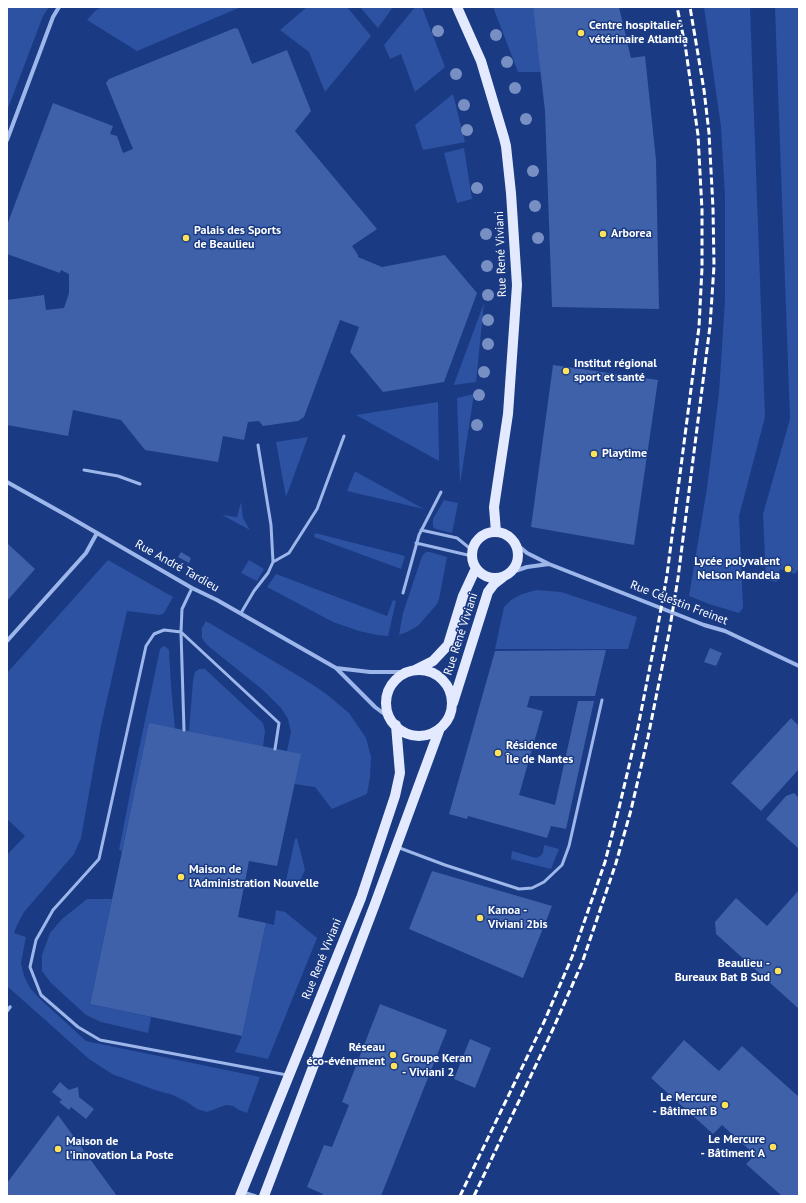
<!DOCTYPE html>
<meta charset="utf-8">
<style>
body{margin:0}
#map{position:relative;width:806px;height:1203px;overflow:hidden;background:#1a3a83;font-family:"PT Sans",sans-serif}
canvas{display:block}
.frame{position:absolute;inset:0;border:8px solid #fff;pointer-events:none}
</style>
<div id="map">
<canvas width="806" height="1203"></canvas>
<div class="frame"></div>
</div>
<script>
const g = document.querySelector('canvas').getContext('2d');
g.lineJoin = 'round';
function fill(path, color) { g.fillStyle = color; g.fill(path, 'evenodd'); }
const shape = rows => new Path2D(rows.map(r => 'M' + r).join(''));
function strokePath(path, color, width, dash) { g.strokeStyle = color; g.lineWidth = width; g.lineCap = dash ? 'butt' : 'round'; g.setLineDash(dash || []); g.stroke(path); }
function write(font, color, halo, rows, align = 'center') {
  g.font = font + ' "PT Sans",sans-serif'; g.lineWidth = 3; g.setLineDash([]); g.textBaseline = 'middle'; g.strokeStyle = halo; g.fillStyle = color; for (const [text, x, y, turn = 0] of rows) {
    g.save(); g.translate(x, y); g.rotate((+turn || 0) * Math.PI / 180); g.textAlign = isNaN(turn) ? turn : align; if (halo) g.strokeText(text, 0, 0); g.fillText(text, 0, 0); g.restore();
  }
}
const green = shape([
 [7,7,49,7,43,16,7,111],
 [102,7,241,7,137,51,87,20,96,10],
 [307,7,347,7,371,36,325,92,309,52,280,30],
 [360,7,393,7,378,28],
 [415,7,422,7,445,67,415,92,401,54,390,59,384,45],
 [493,7,533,7,541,72,518,72],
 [704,7,750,7,765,417,739,516,743,608,739,613,709,604,689,596,707,488,719,393,725,300,725,196,721,127],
 [775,7,799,7,799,569,795,574,780,569,777,582,766,580,763,514,790,419],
 [453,94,465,142,423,150,415,125],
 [464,148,472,199,457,203,444,153],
 [484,303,476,382,454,385,454,384],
 [474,394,460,484,457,398],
 [438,402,439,461,356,415],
 [308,437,286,497,276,442],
 [355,471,356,472,424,509,347,491],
 [444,500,458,503,452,533,436,529,433,527,433,519],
 [241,502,243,518,250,530,222,515,237,517],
 [315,533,405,556,401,569,314,537],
 [426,552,430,552,447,557,439,599,437,604,418,626,407,632,399,635,403,613,422,556],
 [108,560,173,597,164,613,160,615,127,611,101,726,81,838,74,854,24,912,17,925,14,933,26,937,21,963,24,976,30,988,40,999,86,1041,260,1077,247,1113,239,1110,233,1106,226,1105,207,1112,197,1109,187,1102,173,1095,155,1090,112,1074,89,1059,7,986,7,855,25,836,7,819,7,673],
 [249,560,264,569,257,581,241,573],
 [276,574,387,616,393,600,396,601,388,636,377,635,359,631,333,622,267,587],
 [537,590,561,592,637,617,628,649,495,649,504,607,511,600,522,594],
 [206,621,307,681,325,693,349,713,366,738,371,757,370,778,367,794,332,809,315,787,294,784,287,751,291,732,288,719,281,708,263,690,207,645,202,638,202,628],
 [163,646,166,647,169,650,171,686,175,729,149,724,122,851,119,850,133,778,160,649],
 [199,669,205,669,263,723,265,731,263,747,189,731,193,681,195,672],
 [297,838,305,870,301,879,295,883,286,881,295,839],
 [544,845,559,849,551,869,511,859,512,851,536,858,540,856,543,853],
 [87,899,112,899,90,1004,151,1017,148,1033,101,1022,86,1015,51,983,42,971,42,955,50,933,62,919],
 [276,910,285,912,317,938,268,1059,235,1052,242,1036,266,923,274,925]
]);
const building = shape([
 [533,7,619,7,631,58,645,56,656,160,659,309,552,307,545,111],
 [235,28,238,29,252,64,287,50,311,111,295,131,377,229,352,246,358,255,358,257,382,267,445,255,477,293,444,382,383,392,350,352,359,327,340,320,304,417,298,421,263,426,259,421,248,422,244,440,223,436,218,462,145,450,121,420,73,410,68,436,7,425,7,300,44,295,46,310,64,308,69,293,69,274,61,270,60,273,7,254,7,225,53,103,113,126,110,134,117,136,123,153,133,149,106,83,109,79],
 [553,365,658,380,634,545,531,527],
 [7,543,35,569,7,601],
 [181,552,191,558,189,563,178,557],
 [710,648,722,653,716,666,704,662],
 [606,650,595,696,530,696,527,707,543,711,519,795,555,805,578,701,594,701,566,829,551,826,547,838,468,816,467,819,449,814,495,651],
 [791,718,799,726,799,769,761,811,731,783],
 [149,723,301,754,277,866,249,861,238,917,266,923,242,1036,90,1004],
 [794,793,799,798,799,849,766,819,786,796],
 [432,871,552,906,523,978,409,929],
 [799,890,799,1009,716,934,715,922,736,898,767,926],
 [380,1004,447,1030,381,1196,322,1196,323,1194,307,1187,324,1145,332,1147,349,1105,342,1102],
 [470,1039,491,1048,475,1088,454,1079],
 [684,1040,719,1071,742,1046,799,1097,799,1196,782,1196,746,1164,755,1155,722,1125,713,1134,651,1078],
 [60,1082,69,1090,78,1087,79,1097,94,1109,86,1119,71,1107,69,1110,59,1102,62,1100,52,1092],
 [58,1115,117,1196,7,1196,7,1183]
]);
const service = shape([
 [84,470,118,476,140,484],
 [421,530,457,538,472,550],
 [416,543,472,556],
 [273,562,289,553,317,509,344,436],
 [192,588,182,609,181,632,164,630,154,634,146,646,99,859,53,910,36,940,30,967,41,995,78,1027,100,1040,287,1075],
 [403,593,419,535,441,492],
 [241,613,254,591,268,573,273,562,271,525,258,445],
 [184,730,181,632,279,723,275,749],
 [397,847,445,865,519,889,532,888,544,882,562,865,569,846,602,700],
 [243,1192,256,1196]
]);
const pedestrian = shape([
 [7,1011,10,1007]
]);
const minor = shape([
 [7,140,53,17,59,7],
 [7,482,66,515,192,588,217,600,336,668,375,707,391,719],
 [515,543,527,553,549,564,704,625,725,631,799,666],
 [509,573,527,567,549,564],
 [7,641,86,553,97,533],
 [336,668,370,672,407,672]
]);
const primary = shape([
 [457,7,481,61,504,138,506,146,511,193,517,285,508,414,494,507,496,532],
 '472 555a23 23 0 1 1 46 0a23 23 0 1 1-46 0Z',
 [415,670,433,661,448,645,463,596,476,568],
 '386 703a33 33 0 1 1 66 0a33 33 0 1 1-66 0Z',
 [453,703,488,592,494,584,503,577],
 [240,1196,361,898,395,796,400,773,396,725],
 [264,1196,375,904,440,728]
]);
const rail = shape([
 [460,1196,544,1022,572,957,605,862,619,808,637,732,657,631,667,575,699,327,702,268,702,210,698,135,685,44,677,7],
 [474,1196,553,1029,582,963,597,919,616,863,631,810,648,737,669,633,678,578,710,326,714,266,713,208,709,133,704,90,690,7]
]);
const trees = [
 [438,31],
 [496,35],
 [507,62],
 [456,74],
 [515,88],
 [464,105],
 [526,119],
 [467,130],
 [533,171],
 [477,188],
 [535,206],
 [486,234],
 [538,238],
 [487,266],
 [488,295],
 [488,320],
 [488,344],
 [484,372],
 [479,395],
 [477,425]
];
const markers = [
 [581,33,4,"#fee35a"],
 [603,234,4,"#fee35a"],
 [186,238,4,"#fee35a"],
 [566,371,4,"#fee35a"],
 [594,454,4,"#fee35a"],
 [788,569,4,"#fee35a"],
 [498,753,4,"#fee35a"],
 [181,877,4,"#fee35a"],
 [480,918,4,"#fee35a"],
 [778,971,4,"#fee35a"],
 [393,1055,4,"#fee35a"],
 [394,1066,4,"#fee35a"],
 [725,1105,4,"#fee35a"],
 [773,1147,4,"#fee35a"],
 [58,1149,4,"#fee35a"]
];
const poiNames = [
 ["Centre hospitalier",589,26],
 ["vétérinaire Atlantia",589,40],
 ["Palais des Sports",194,231],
 ["de Beaulieu",194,245],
 ["Arborea",611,234],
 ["Institut régional",574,364],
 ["sport et santé",574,378],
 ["Playtime",602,454],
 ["Lycée polyvalent",780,562,"right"],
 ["Nelson Mandela",780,576,"right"],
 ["Résidence",506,746],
 ["Île de Nantes",506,760],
 ["Maison de",189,870],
 ["l'Administration Nouvelle",189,884],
 ["Kanoa -",488,911],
 ["Viviani 2bis",488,925],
 ["Beaulieu -",770,964,"right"],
 ["Bureaux Bat B Sud",770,978,"right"],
 ["Réseau",385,1048,"right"],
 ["éco-événement",385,1062,"right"],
 ["Groupe Keran",402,1059],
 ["- Viviani 2",402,1073],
 ["Le Mercure",717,1098,"right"],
 ["- Bâtiment B",717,1112,"right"],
 ["Le Mercure",765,1140,"right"],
 ["- Bâtiment A",765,1154,"right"],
 ["Maison de",66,1142],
 ["l'innovation La Poste",66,1156]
];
const streetNames = [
 ["Rue René Viviani",501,254,-92],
 ["Rue André Tardieu",177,566,29],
 ["Rue Célestin Freinet",679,603,21],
 ["Rue René Viviani",461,634,-72],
 ["Rue René Viviani",322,959,-68]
];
fill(green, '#2d52a2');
fill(building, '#3e61aa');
strokePath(service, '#9eb7eb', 3);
strokePath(pedestrian, '#9eb7eb', 3.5);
strokePath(minor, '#9eb7eb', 4);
strokePath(primary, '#e3eaff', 10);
strokePath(rail, '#fff', 3, [7, 3]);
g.fillStyle = '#778fc3';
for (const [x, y] of trees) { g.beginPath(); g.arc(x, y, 6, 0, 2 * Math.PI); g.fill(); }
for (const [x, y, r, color] of markers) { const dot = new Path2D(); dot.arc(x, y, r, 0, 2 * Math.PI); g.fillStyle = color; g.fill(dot); strokePath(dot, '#1a3a83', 1.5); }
write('bold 12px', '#fff', '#1a3a83', poiNames, 'left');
write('12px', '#fff', '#1a3a83', streetNames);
</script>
